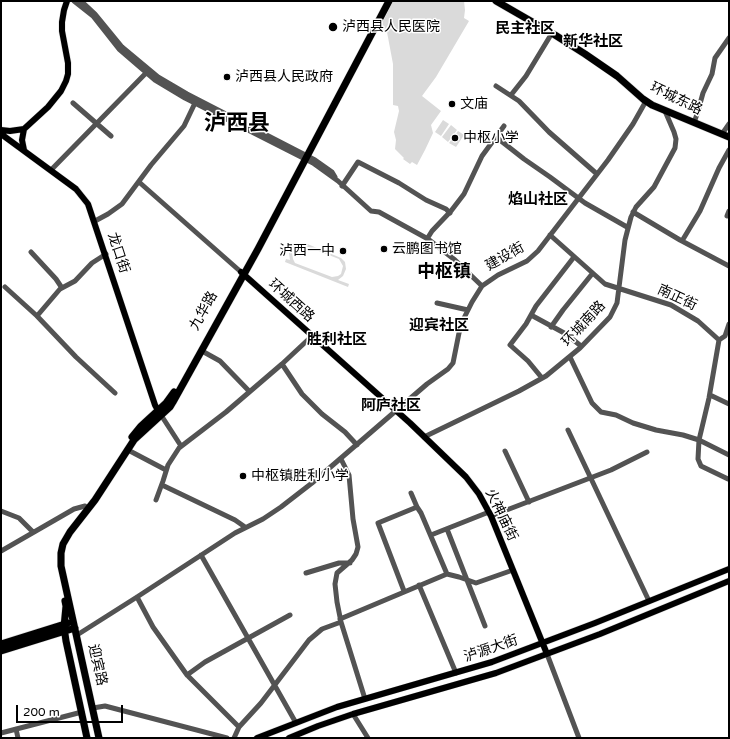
<!DOCTYPE html>
<meta charset="utf-8">
<style>
body{margin:0}
#map{position:relative;width:730px;height:739px;overflow:hidden;background:#fff;font-family:"Varela Round",sans-serif}
canvas{display:block}
.frame{position:absolute;inset:0;border:2px solid #000;pointer-events:none}
.scale{position:absolute;left:16px;top:705px;width:107px;height:18px;box-sizing:border-box;border:2px solid #000;border-top:0;padding-left:5px;font-size:12px;line-height:14px;white-space:nowrap;color:#000;-webkit-text-stroke:3px #fff;paint-order:stroke}
</style>
<div id="map">
<canvas width="730" height="739"></canvas>
<div class="frame"></div>
<div class="scale">200 m</div>
</div>
<script>
const g = document.querySelector('canvas').getContext('2d');
g.lineJoin = 'round';
function fill(path, color) { g.fillStyle = color; g.fill(path, 'evenodd'); }
const shape = rows => new Path2D(rows.map(r => 'M' + r).join(''));
function strokePath(path, color, width, dash) { g.strokeStyle = color; g.lineWidth = width; g.lineCap = dash ? 'butt' : 'round'; g.setLineDash(dash || []); g.stroke(path); }
function write(font, color, halo, rows, align = 'center') {
  g.font = font + ' "Varela Round","Noto Sans SC",sans-serif'; g.lineWidth = 3; g.setLineDash([]); g.textBaseline = 'middle'; g.strokeStyle = halo; g.fillStyle = color; for (const [text, x, y, turn = 0] of rows) {
    g.save(); g.translate(x, y); g.rotate((+turn || 0) * Math.PI / 180); g.textAlign = isNaN(turn) ? turn : align; if (halo) g.strokeText(text, 0, 0); g.fillText(text, 0, 0); g.restore();
  }
}
const green = shape([
 [393,1,464,1,465,10,464,18,469,21,436,77,422,96,441,111,431,125,433,133,425,150,417,165,412,162,410,164,403,159,404,158,395,149,396,140,394,132,399,111,398,106,393,105,393,64,387,32,379,29],
 [443,120,449,124,441,136,435,132],
 [451,125,457,130,448,142,442,137],
 [458,131,464,135,456,147,449,143],
 [300,243,305,243,341,258,345,262,346,269,343,276,338,280,349,284,348,287,285,262,286,259,290,260,289,253,291,249,295,245],
 [298,245,303,245,339,259,343,266,341,274,338,276,332,277,295,263,293,259,292,253,293,249]
]);
const minor = shape([
 [74,1,93,16,119,49,155,80,185,98,313,163,338,181,371,211,379,212,428,239,455,260,482,286],
 [81,1,95,14,122,47,158,77,187,94,315,160,332,172,335,177],
 [496,86,519,101,549,132,597,174],
 [511,95,526,76,552,33],
 [73,103,111,136],
 [694,123,698,111,703,93,712,74,715,58,729,38],
 [722,134,729,124],
 [496,137,524,159,550,177,585,203,627,227],
 [51,170,146,73],
 [139,182,241,272],
 [342,186,358,162,399,183,426,200,446,209,450,213],
 [633,212,680,240,729,266],
 [727,216,729,211],
 [95,221,108,214,122,204,151,165,184,126,195,103],
 [550,235,605,284,671,305,698,321,719,340],
 [427,239,432,231,451,211,464,194,482,156,504,126],
 [682,241,700,211,719,168,729,150],
 [31,252,56,279,62,288],
 [5,287,37,316,76,357,115,393],
 [437,303,468,310],
 [531,315,566,334,581,346],
 [37,316,60,289,75,281,92,263,106,254],
 [551,327,563,310,592,274],
 [719,340,709,398,699,440,698,459,701,466,728,479],
 [719,340,725,336,729,324],
 [202,351,220,361,249,391],
 [570,357,592,403,601,412,616,415,633,423,656,430,683,435,699,440,729,455],
 [282,364,302,394,322,414,345,432,357,445],
 [542,378,528,361,510,345,526,324,536,306,574,257],
 [710,395,729,404],
 [161,415,181,446],
 [568,430,649,601],
 [424,437,519,391,546,376,580,348,610,317,617,303,625,240,631,217,636,207,654,187,675,148,676,139,674,132,665,111],
 [128,450,166,470],
 [505,451,529,502],
 [341,459,349,475,353,519,358,547,356,554,352,560,337,573,335,584,337,602,341,622,365,699],
 [162,485,235,520,245,527],
 [411,493,417,507,421,513,447,574],
 [156,500,163,481,168,465,179,448,226,412,282,364,312,336],
 [1,511,19,518,33,532],
 [491,516,611,470,647,452],
 [447,529,485,626],
 [431,535,489,512],
 [1,551,74,509,85,506],
 [201,555,296,723],
 [306,573,339,563,350,563],
 [419,585,456,673],
 [404,591,378,523,417,507],
 [137,597,153,627,187,675,239,727],
 [340,619,447,574,459,577,476,583,513,570],
 [77,635,137,597,235,533,263,519,281,507,312,483,427,384,448,369,453,363,459,333,464,318,472,302,482,286,498,275,527,261,538,251,608,160,633,124,646,101],
 [547,654,579,738],
 [187,675,205,662,290,615],
 [93,708,105,706,227,738],
 [353,714,368,738],
 [16,729,18,738],
 [1,733,82,712],
 [234,738,239,727,261,703,309,640,322,629,341,622]
]);
const major = shape([
 [24,129,48,107,61,91,66,81,68,74,68,63,62,31,62,22,64,10,67,1],
 [24,129,22,140,24,150],
 [1,130,10,131,24,129],
 [1,134,76,189,88,204,155,405,160,414],
 [241,272,410,423,466,477,479,494,491,516,547,654],
 [257,738,337,707,492,662,595,623,729,569],
 [289,738,318,726,353,714,496,673,600,634,729,581]
]);
const highway = shape([
 [496,1,555,35,585,54,617,76,643,99,652,105,729,137],
 [132,437,141,426,166,403,174,392],
 [65,601,66,606,64,627,66,641,87,738],
 [1,644,68,623],
 [1,651,75,628],
 [99,738,61,566,61,553,63,544,70,532,95,500,134,440,170,407,173,402,258,249,389,1]
]);
const markers = [
 [333,27,5,"#000"],
 [227,77,4,"#000"],
 [452,104,4,"#000"],
 [455,138,4,"#000"],
 [384,249,4,"#000"],
 [343,251,4,"#000"],
 [243,476,4,"#000"]
];
const poiNames = [
 ["泸西县人民医院",342,27],
 ["泸西县人民政府",235,77],
 ["文庙",460,104],
 ["中枢小学",463,138],
 ["云鹏图书馆",392,249],
 ["泸西一中",335,251,"right"],
 ["中枢镇胜利小学",251,476]
];
const streetNames = [
 ["环城东路",676,99,26],
 ["龙口街",118,253,72],
 ["建设街",505,257,-30],
 ["南正街",677,298,25],
 ["环城西路",291,301,42],
 ["九华路",204,311,-61],
 ["环城南路",584,324,-47],
 ["火神庙街",501,515,64],
 ["泸源大街",491,649,-19],
 ["迎宾路",97,665,77]
];
const neighbourhoodNames = [
 ["民主社区",525,29],
 ["新华社区",593,42],
 ["焰山社区",538,200],
 ["迎宾社区",439,326],
 ["胜利社区",337,340],
 ["阿庐社区",391,406]
];
const districtNames = [
 ["中枢镇",444,272]
];
const townNames = [
 ["泸西县",237,124]
];
fill(green, '#dadada');
strokePath(major, '#dbdbdb', 7);
strokePath(highway, '#dbdbdb', 8);
strokePath(minor, '#535353', 5);
strokePath(major, '#000', 6);
strokePath(highway, '#000', 7);
for (const [x, y, r, color] of markers) { const dot = new Path2D(); dot.arc(x, y, r, 0, 2 * Math.PI); g.fillStyle = color; g.fill(dot); strokePath(dot, '#fff', 1.5); }
write('14px', '#000', '#fff', poiNames, 'left');
write('14px', '#000', '#fff', streetNames);
write('bold 15px', '#000', '#fff', neighbourhoodNames);
write('bold 18px', '#000', '#fff', districtNames);
write('bold 22px', '#000', '#fff', townNames);
</script>
